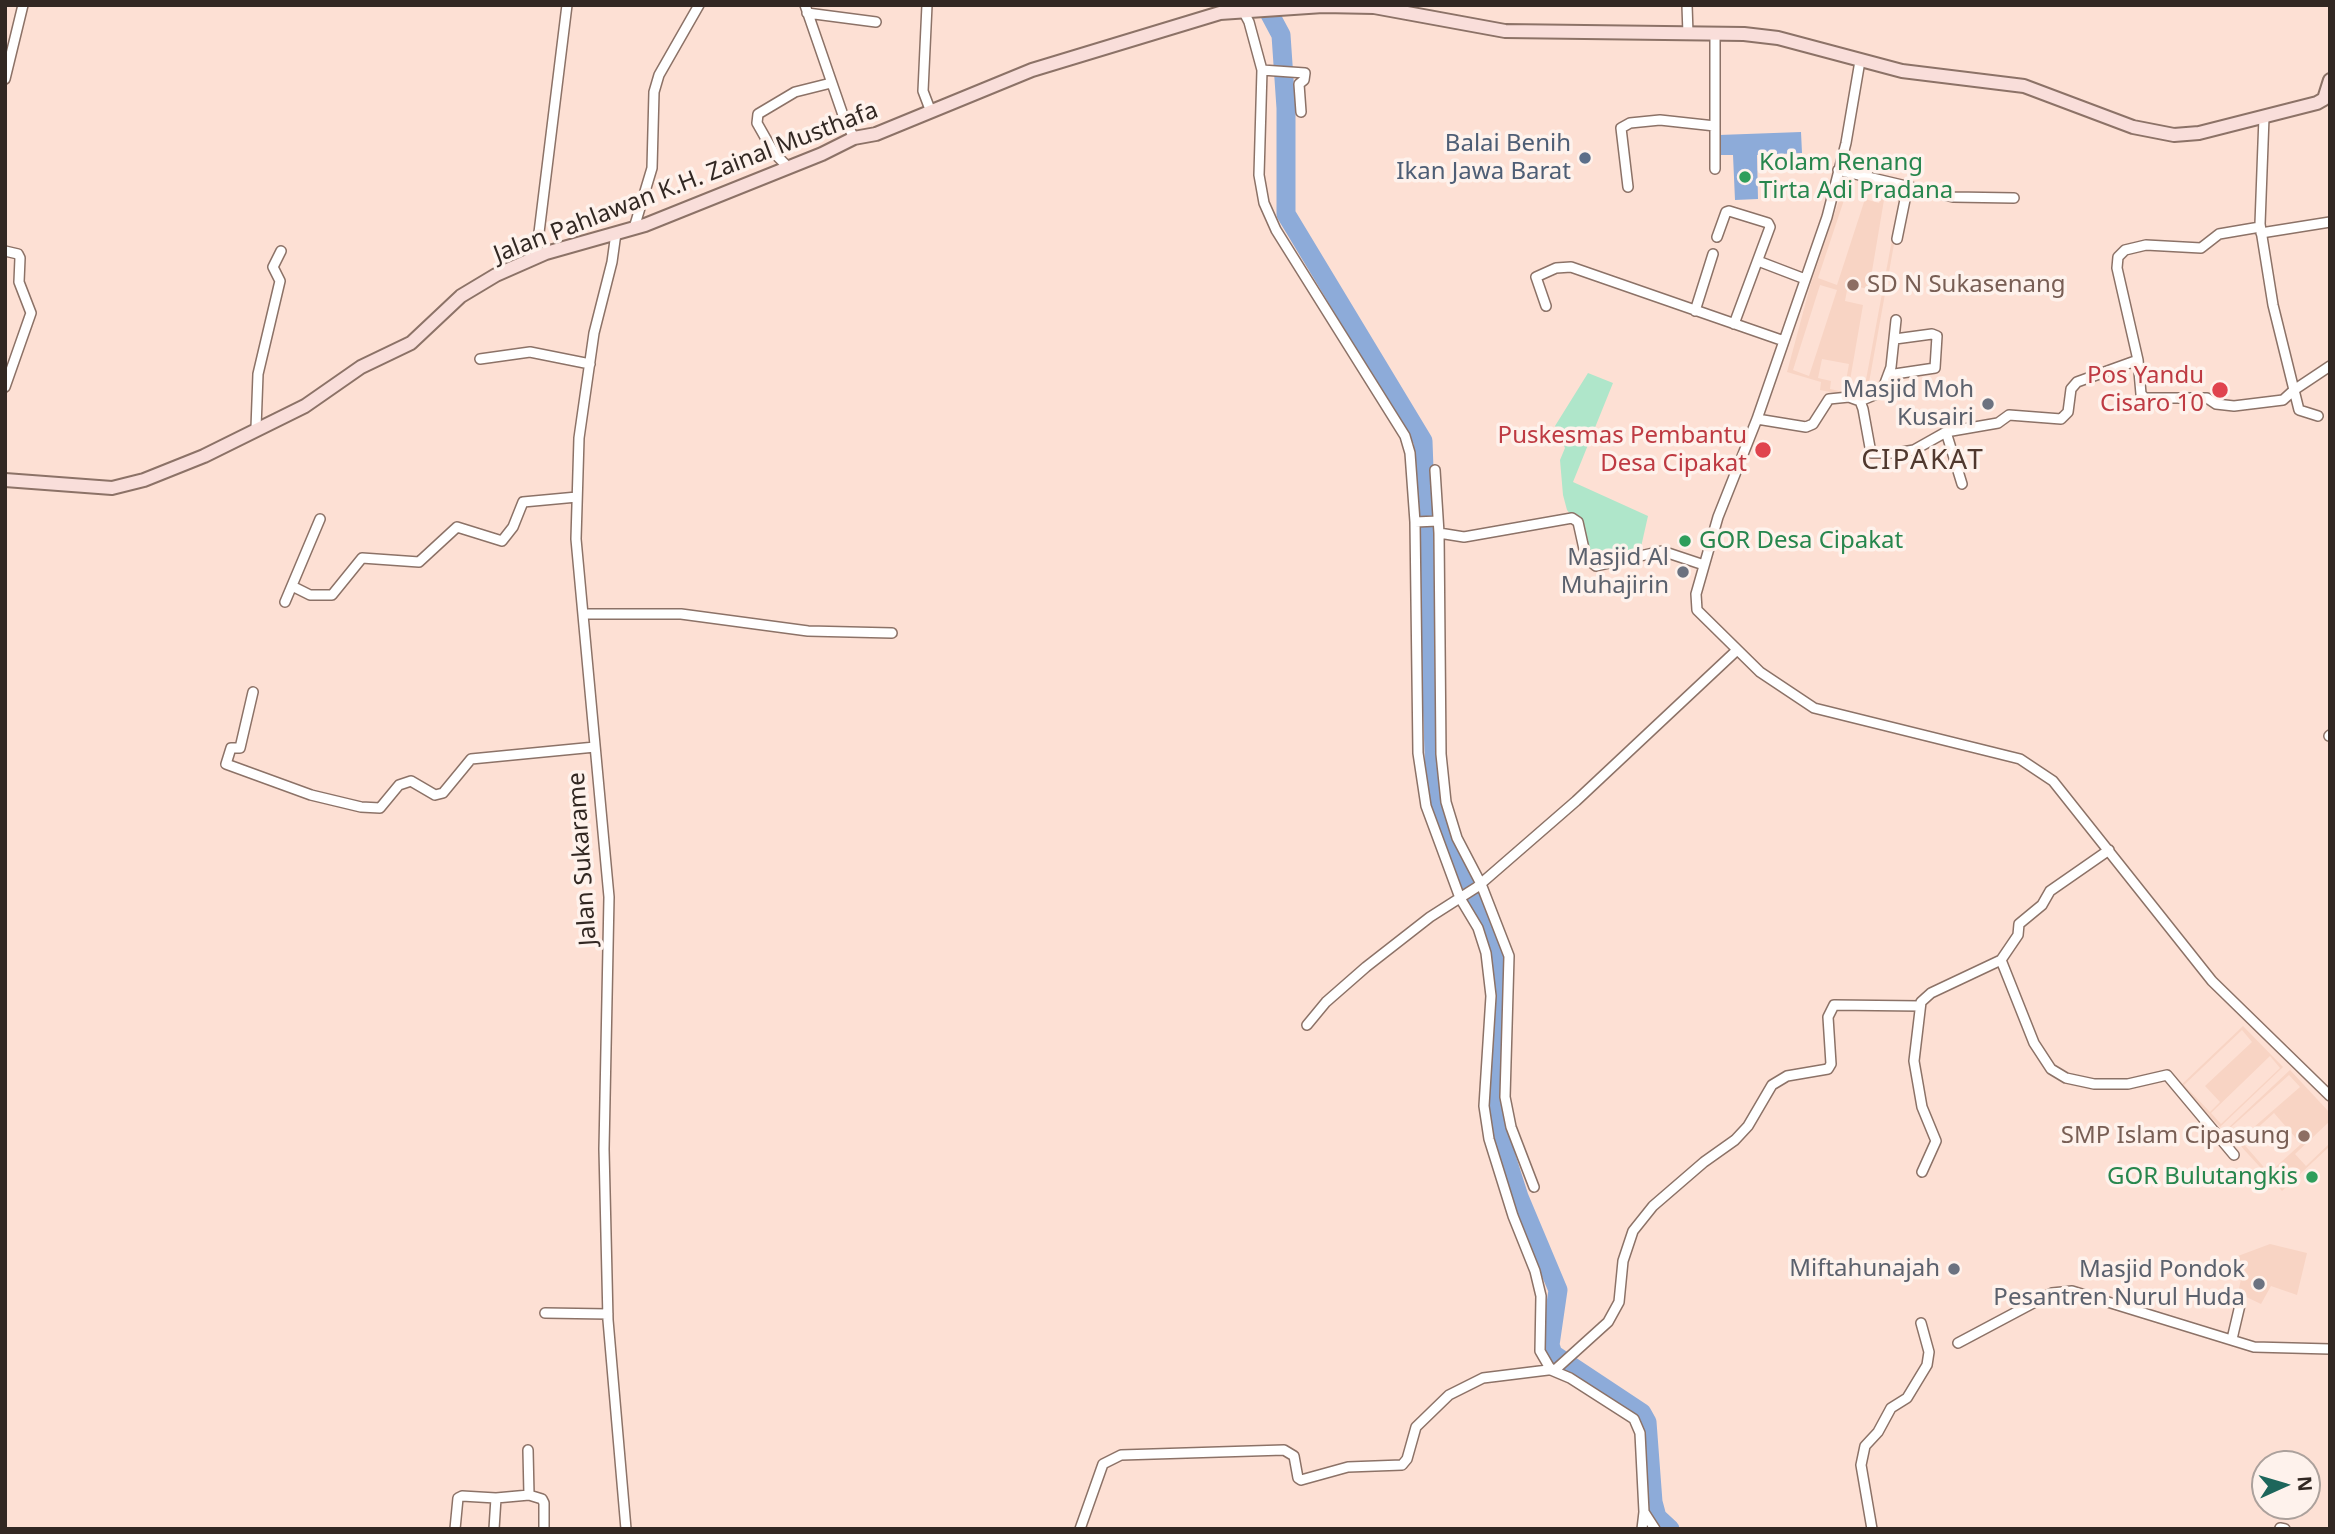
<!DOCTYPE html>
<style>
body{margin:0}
#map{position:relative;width:2335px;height:1534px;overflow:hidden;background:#fde0d4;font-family:"Noto Sans",sans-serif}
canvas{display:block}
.frame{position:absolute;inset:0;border:7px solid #322823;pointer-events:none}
.north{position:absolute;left:2251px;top:1450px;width:70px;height:70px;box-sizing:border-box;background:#fef2ec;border:2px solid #aca19c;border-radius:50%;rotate:86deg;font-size:19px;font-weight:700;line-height:28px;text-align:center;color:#322823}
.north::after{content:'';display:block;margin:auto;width:24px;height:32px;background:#1d665b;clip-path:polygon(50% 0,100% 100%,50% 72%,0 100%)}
</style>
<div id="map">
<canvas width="2335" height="1534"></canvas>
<div class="frame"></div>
<div class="north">N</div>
</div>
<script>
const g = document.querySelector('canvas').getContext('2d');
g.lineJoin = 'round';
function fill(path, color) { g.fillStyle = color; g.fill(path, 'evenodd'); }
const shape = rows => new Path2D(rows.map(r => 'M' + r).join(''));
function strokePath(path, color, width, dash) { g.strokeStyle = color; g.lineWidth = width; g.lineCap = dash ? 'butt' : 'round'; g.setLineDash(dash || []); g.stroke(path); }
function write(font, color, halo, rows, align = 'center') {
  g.font = font + ' "Noto Sans",sans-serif'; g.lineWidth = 7; g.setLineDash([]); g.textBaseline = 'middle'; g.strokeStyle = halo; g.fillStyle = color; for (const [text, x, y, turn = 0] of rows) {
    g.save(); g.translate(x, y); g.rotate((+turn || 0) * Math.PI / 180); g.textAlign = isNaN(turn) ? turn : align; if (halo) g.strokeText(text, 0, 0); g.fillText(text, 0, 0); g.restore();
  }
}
const built = shape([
 [1849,171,1904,189,1866,399,1820,390,1821,382,1787,372,1811,283],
 [1852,176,1884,187,1879,203,1865,199,1837,285,1818,278],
 [1886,188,1901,191,1863,396,1848,392,1863,305,1845,301,1848,285,1869,289],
 [1820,285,1837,290,1809,376,1793,370],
 [1822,359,1849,364,1844,392,1830,389,1831,381,1818,378],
 [2243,1026,2283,1067,2220,1127,2180,1086],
 [2242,1030,2252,1042,2205,1086,2220,1102,2210,1112,2184,1085],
 [2270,1056,2280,1068,2221,1124,2211,1113],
 [2290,1070,2330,1113,2330,1121,2295,1154,2306,1166,2330,1143,2330,1146,2282,1191,2226,1130],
 [2289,1075,2300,1087,2238,1141,2229,1129],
 [2274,1113,2301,1144,2269,1173,2242,1142],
 [2270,1244,2307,1253,2297,1295,2271,1286,2261,1304,2238,1293,2243,1270,2238,1256]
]);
const green = shape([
 [1588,373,1613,383,1573,482,1648,516,1641,547,1589,562,1576,521,1567,510,1563,495,1560,460,1565,448,1555,426]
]);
const water = shape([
 [1801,132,1802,153,1757,155,1758,199,1735,200,1733,155,1720,155,1719,135]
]);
const river = shape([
 [1265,5,1281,35,1286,108,1286,214,1423,441,1436,809,1501,960,1503,984,1492,1101,1495,1122,1519,1197,1558,1290,1550,1345,1553,1354,1642,1413,1647,1422,1653,1502,1657,1517,1670,1529]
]);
const street = shape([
 [805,5,844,118,854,138],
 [927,5,923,91,931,112],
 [1240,5,1249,22,1262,70,1259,175,1264,203,1276,230,1405,436,1410,453,1415,522,1418,753,1426,806,1460,898,1478,928,1486,953,1491,996,1484,1106,1489,1139,1513,1216,1535,1271,1541,1296,1540,1351,1551,1370,1570,1378,1634,1419,1640,1433,1644,1512,1655,1529],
 [1687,5,1688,34],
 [807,13,876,22],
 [1860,61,1846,143,1827,217,1757,419,1718,517,1696,594,1697,610,1760,672,1814,708,2020,759,2053,781,2212,981,2330,1096],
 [1262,70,1305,73,1304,80,1299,84,1301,112],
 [5,79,23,5],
 [2264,117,2260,224,2273,305,2294,390,2330,366],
 [789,168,774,153,757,123,758,114,795,92,831,83],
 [1715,169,1715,33],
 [1838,170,1953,197,2014,198],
 [1628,187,1621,128,1630,123,1660,120,1715,126],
 [2260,227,2219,234,2201,248,2146,245,2125,250,2118,257,2117,268,2138,360,2141,394,2145,398,2207,398,2216,404,2234,406,2283,400,2294,390],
 [634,228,652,168,654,92,659,75,699,5],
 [616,233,612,262,594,333,579,438,576,539,609,897,604,1149,608,1320,626,1529],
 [2261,233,2330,222],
 [1717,237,1726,212,1729,211,1768,223,1770,227,1734,324],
 [1897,239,1908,185],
 [5,251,18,254,20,258,19,282,31,313,5,387],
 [536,257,567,5],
 [1758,261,1805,279],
 [1546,306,1536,277,1556,268,1571,267,1784,341],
 [1695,311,1713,254],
 [480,359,530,352,590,364],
 [1888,375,1935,368,1937,336,1932,334,1895,339],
 [2294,390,2299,410,2318,416],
 [1860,401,1879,393,1885,383,1891,367,1896,320],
 [1757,419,1806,427,1813,424,1829,399,1849,397,1860,401,1863,409,1871,453,1896,453,1914,450,1946,432,1998,423,2009,415,2061,419,2068,412,2071,389,2077,382,2138,360],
 [256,428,258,374,280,281,273,267,281,251],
 [1946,432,1962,484],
 [1435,470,1439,533,1441,754,1446,802,1457,838,1481,884,1509,956,1505,1097,1511,1127,1534,1187],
 [1415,522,1438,521],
 [1439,533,1464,537,1572,518,1578,522,1586,558,1596,566,1662,551,1704,565],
 [292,586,310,595,332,595,362,558,419,562,457,527,502,541,513,527,523,502,577,497],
 [285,602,320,519],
 [583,614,681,614,808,631,892,633],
 [253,692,240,748,231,748,226,764,311,795,361,807,380,808,399,785,411,781,435,795,443,793,471,759,595,747],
 [2329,736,2330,735],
 [2001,960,2034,1043,2051,1069,2066,1078,2094,1084,2128,1084,2167,1075,2234,1155],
 [1307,1025,1326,1002,1366,967,1430,917,1477,887,1576,801,1736,651],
 [1922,1172,1936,1141,1922,1107,1914,1061,1921,1002,1931,993,2001,960,2018,935,2019,924,2042,905,2050,891,2109,850],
 [545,1313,608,1314],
 [2232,1339,2240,1305],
 [1958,1343,2052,1293,2072,1291,2254,1347,2330,1349],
 [528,1450,529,1495],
 [2280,1528,2285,1529],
 [455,1529,458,1498,462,1496,496,1498],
 [494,1529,496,1498,529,1495,542,1499,544,1503,544,1529],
 [1080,1529,1103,1464,1121,1455,1284,1450,1294,1456,1298,1478,1301,1480,1348,1467,1402,1465,1407,1459,1416,1427,1449,1395,1483,1378,1556,1369,1608,1322,1619,1302,1623,1261,1633,1231,1653,1206,1704,1162,1735,1140,1748,1126,1772,1085,1787,1076,1828,1069,1831,1064,1828,1017,1834,1005,1920,1006],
 [1642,1529,1644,1512],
 [1872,1529,1861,1465,1865,1446,1878,1432,1891,1408,1907,1398,1927,1365,1929,1352,1921,1323]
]);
const secondary = shape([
 [5,480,112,488,144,480,204,456,305,406,361,367,411,343,461,296,496,275,546,253,645,225,822,154,854,138,876,134,1032,70,1220,13,1323,6,1374,7,1505,31,1744,34,1778,38,1902,71,2024,86,2133,127,2174,135,2199,133,2317,103,2324,99,2330,80]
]);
const markers = [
 [1585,158,7,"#5c6f8a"],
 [1745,177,7,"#2e9e5b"],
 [1853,285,7,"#8d6e63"],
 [2220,390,9,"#e0444e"],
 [1988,404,7,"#6b7280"],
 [1763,450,9,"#e0444e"],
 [1685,541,7,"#2e9e5b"],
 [1683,572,7,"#6b7280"],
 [2304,1136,7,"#8d6e63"],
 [2312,1177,7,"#2e9e5b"],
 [1954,1269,7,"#6b7280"],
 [2259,1284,7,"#6b7280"]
];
const serviceNames = [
 ["Balai Benih",1571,144],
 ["Ikan Jawa Barat",1571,172]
];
const leisureNames = [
 ["Kolam Renang",1759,163],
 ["Tirta Adi Pradana",1759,191],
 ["GOR Desa Cipakat",1699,541],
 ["GOR Bulutangkis",2298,1177,"right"]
];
const streetNames = [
 ["Jalan Pahlawan K.H. Zainal Musthafa",686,183,-21],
 ["Jalan Sukarame",583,859,-94]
];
const educationNames = [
 ["SD N Sukasenang",1867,285],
 ["SMP Islam Cipasung",2290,1136,"right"]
];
const healthNames = [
 ["Pos Yandu",2204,376],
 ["Cisaro 10",2204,404],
 ["Puskesmas Pembantu",1747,436],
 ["Desa Cipakat",1747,464]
];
const worshipNames = [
 ["Masjid Moh",1974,390],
 ["Kusairi",1974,418],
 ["Masjid Al",1669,558],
 ["Muhajirin",1669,586],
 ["Miftahunajah",1940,1269],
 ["Masjid Pondok",2245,1270],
 ["Pesantren Nurul Huda",2245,1298]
];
const quarterNames = [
 ["CIPAKAT",1923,461]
];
fill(built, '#f8d4c4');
fill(green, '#afe6ca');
fill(water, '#8dabd9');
strokePath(river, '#8dabd9', 19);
strokePath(street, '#8c7267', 12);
strokePath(secondary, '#8c7267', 16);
strokePath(street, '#fff', 9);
strokePath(secondary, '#f9deda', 12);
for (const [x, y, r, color] of markers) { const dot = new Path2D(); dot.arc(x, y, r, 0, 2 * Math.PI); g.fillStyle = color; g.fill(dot); strokePath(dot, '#fef2ec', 2.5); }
write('24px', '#4e5e75', '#fef2ec', serviceNames, 'right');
write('24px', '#27864d', '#fef2ec', leisureNames, 'left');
write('24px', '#322823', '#fef2ec', streetNames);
write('24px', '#785e54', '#fef2ec', educationNames, 'left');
write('24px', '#be3a42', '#fef2ec', healthNames, 'right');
write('24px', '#5b616d', '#fef2ec', worshipNames, 'right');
g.letterSpacing = '2px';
write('28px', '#50392f', '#fef2ec', quarterNames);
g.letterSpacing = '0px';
</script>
